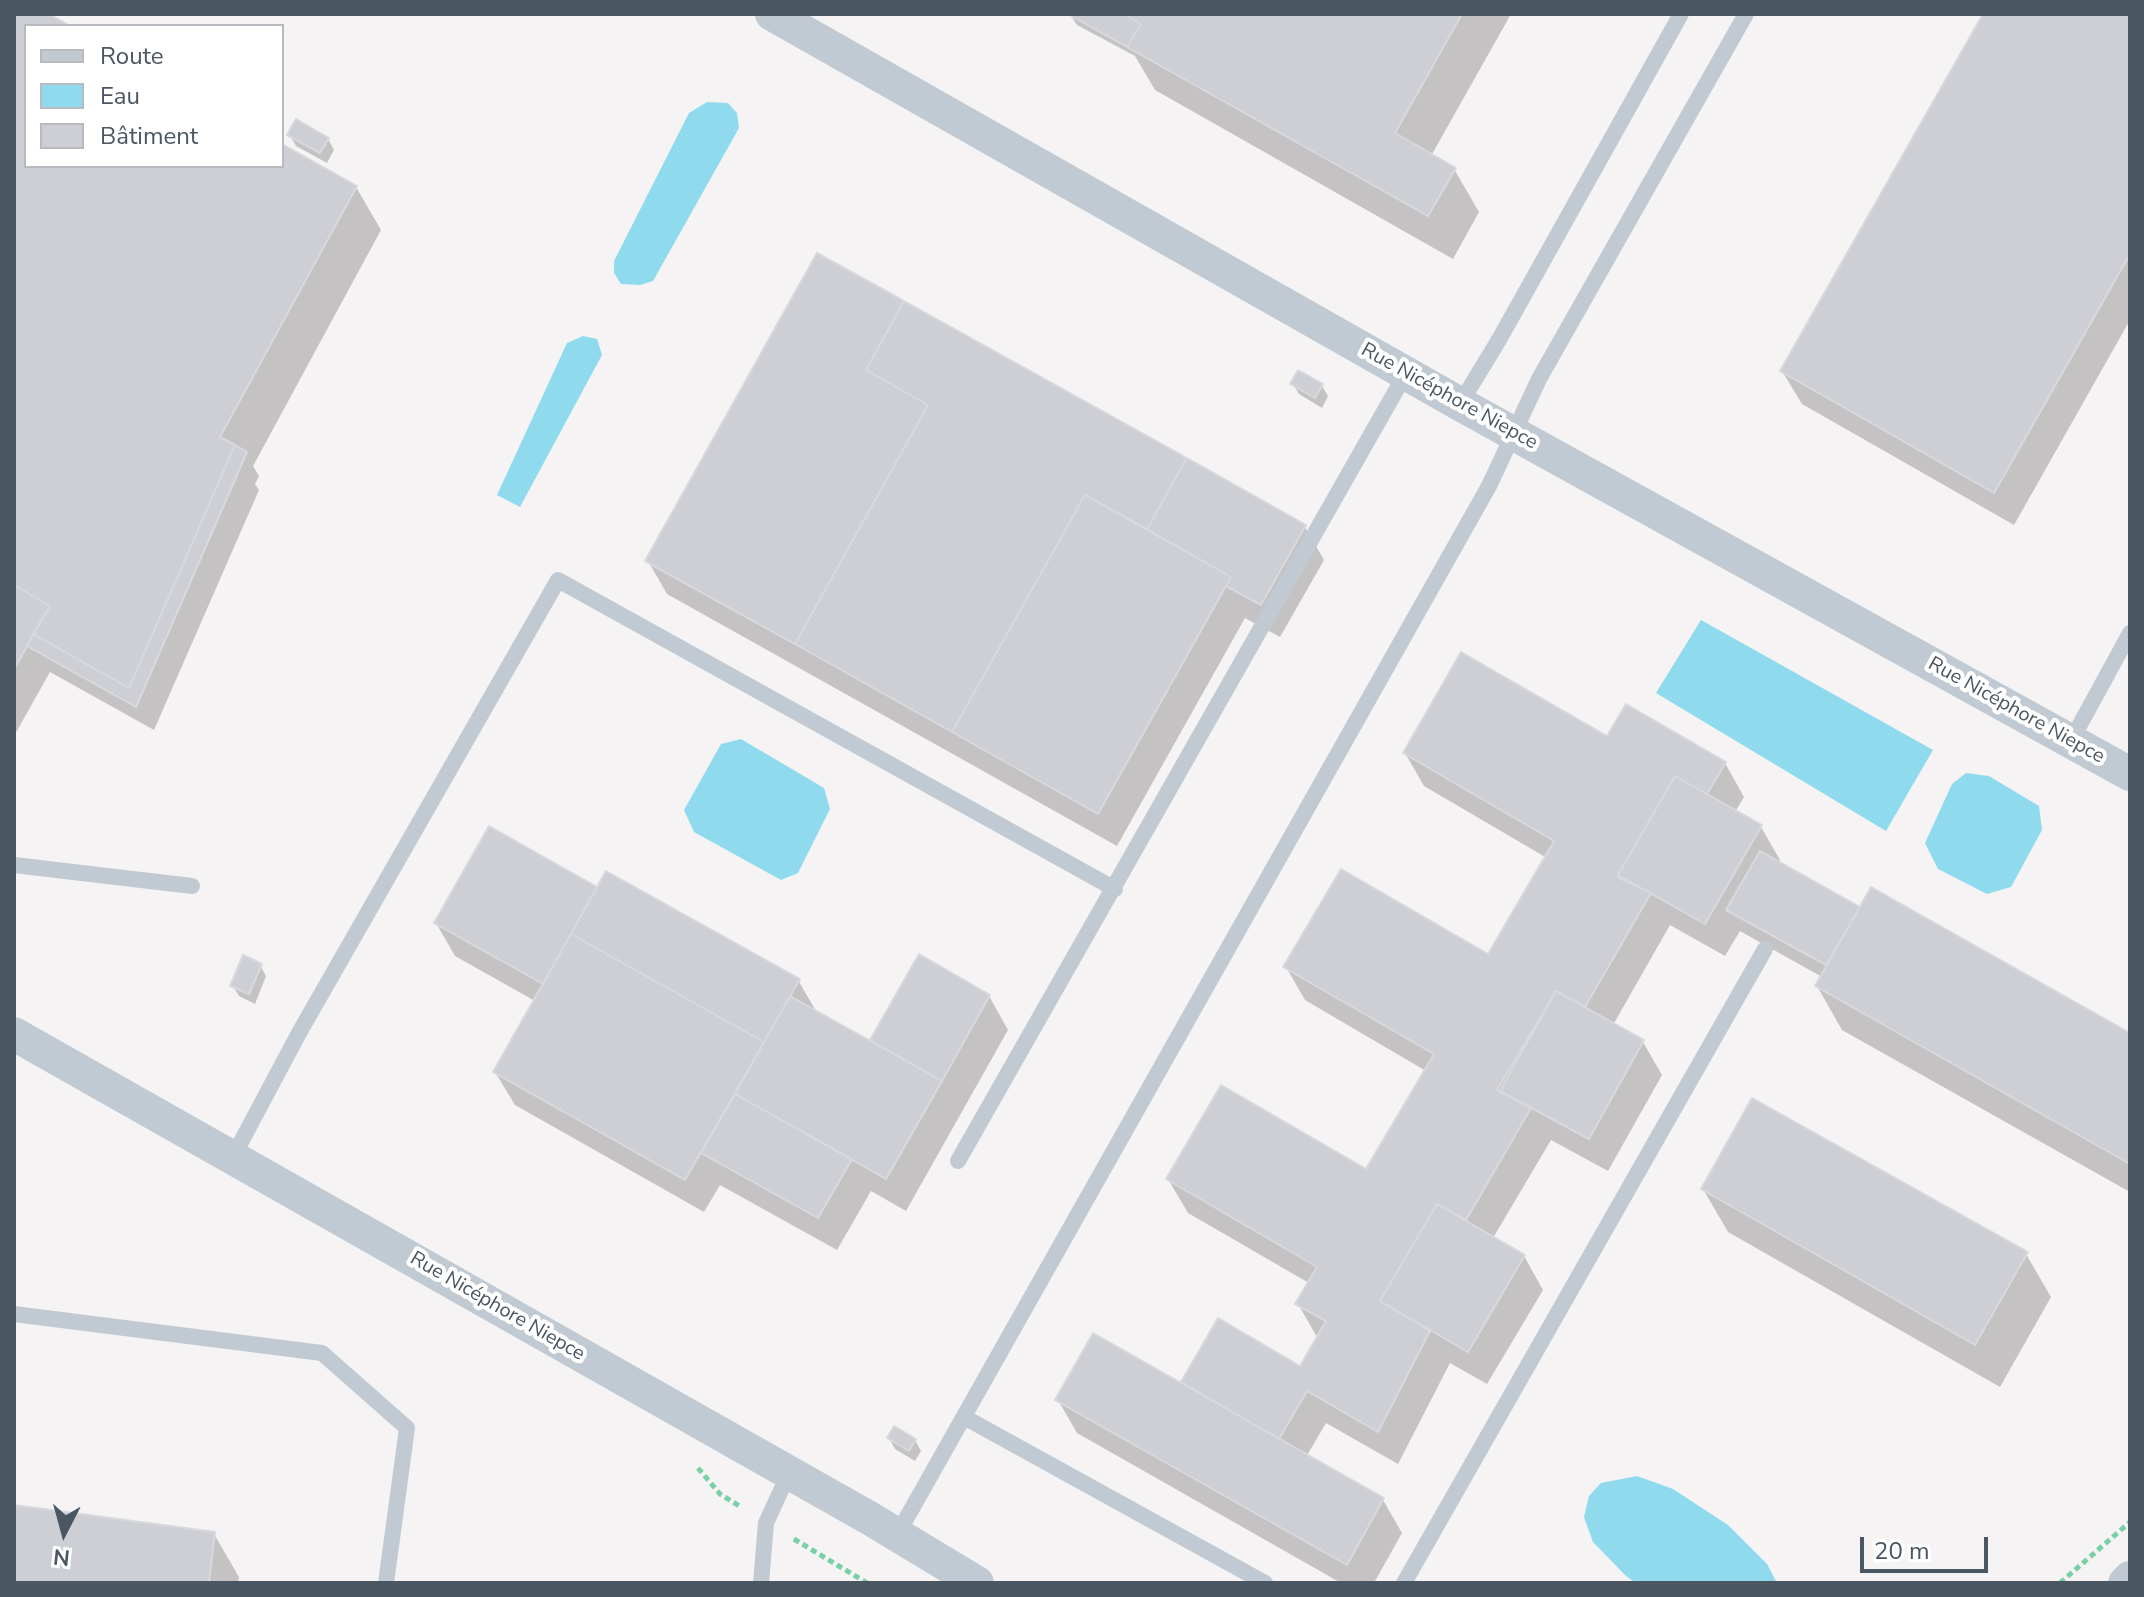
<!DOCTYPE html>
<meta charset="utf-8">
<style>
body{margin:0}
#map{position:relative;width:2144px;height:1597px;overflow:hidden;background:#f5f3f3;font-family:"Nunito Sans",sans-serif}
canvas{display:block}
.frame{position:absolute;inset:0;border:16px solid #4a5661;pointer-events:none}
.legend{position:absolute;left:24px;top:24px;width:260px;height:144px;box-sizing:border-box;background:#fff;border:2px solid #b7bbc0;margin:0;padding:10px 14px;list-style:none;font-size:24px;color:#4a5661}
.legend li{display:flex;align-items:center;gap:16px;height:40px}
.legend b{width:40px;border:2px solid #b7bbc0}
.north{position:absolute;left:24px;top:1493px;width:80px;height:80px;-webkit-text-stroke:6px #fff;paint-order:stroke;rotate:186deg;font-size:22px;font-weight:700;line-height:32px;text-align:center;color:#4a5661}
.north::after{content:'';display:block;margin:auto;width:28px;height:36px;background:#4a5661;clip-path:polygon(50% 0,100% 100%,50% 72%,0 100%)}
.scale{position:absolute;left:1860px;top:1537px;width:128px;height:36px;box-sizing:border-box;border:4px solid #4a5661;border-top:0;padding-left:10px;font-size:24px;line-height:28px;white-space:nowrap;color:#4a5661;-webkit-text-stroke:6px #fff;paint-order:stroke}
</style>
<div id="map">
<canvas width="2144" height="1597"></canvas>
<div class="frame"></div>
<ul class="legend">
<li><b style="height:10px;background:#c1cad2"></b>Route</li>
<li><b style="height:22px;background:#90daee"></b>Eau</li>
<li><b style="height:22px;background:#cdcfd5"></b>Bâtiment</li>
</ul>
<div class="north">N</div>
<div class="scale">20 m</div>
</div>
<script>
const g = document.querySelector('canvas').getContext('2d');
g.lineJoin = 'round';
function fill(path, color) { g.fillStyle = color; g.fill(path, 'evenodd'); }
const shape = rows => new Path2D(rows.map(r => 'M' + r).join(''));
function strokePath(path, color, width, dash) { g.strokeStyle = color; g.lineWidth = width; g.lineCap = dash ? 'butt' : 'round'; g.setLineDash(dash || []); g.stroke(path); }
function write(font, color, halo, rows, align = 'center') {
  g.font = font + ' "Nunito Sans",sans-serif'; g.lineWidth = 8; g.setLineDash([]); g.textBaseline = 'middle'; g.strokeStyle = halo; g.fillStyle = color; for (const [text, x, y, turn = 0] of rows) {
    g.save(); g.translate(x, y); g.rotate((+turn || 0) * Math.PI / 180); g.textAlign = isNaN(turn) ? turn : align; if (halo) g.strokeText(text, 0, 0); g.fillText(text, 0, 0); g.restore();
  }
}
const water = shape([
 [707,102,728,103,737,113,739,128,653,281,640,285,621,284,614,273,614,261,689,113],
 [583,336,597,339,602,355,520,507,497,495,567,343],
 [1701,620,1933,750,1886,831,1656,693],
 [741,739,824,788,830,809,798,873,781,880,694,832,684,810,721,744],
 [1966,773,1989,776,2039,806,2042,830,2011,887,1987,894,1938,869,1925,843,1952,784],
 [1637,1476,1673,1489,1728,1525,1767,1564,1777,1583,1636,1583,1626,1576,1593,1542,1584,1517,1589,1496,1601,1483]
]);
const shadow = shape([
 [14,14,45,14,66,26,26,26,26,166,282,166,282,146,356,187,381,230,253,466,259,476,255,484,259,490,154,730,50,672,14,736],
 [1070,14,1511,14,1431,156,1454,169,1479,212,1453,259,1155,90,1135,56,1077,25],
 [1986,14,2130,14,2130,320,2014,525,1802,404,1782,371],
 [290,135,328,139,334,150,327,163,296,146],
 [817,256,1305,527,1324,560,1280,637,1245,618,1117,846,667,594,648,561],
 [1293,384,1322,386,1328,396,1322,408,1299,394],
 [1607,739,1725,763,1744,797,1735,812,1761,827,1780,860,1778,864,1860,910,2130,1035,2130,1192,1842,1030,1817,986,1822,977,1740,931,1725,956,1670,925,1613,1025,1643,1042,1662,1075,1608,1171,1551,1140,1493,1238,1524,1256,1543,1290,1487,1384,1450,1363,1398,1464,1326,1423,1306,1457,1383,1500,1402,1533,1374,1583,1341,1583,1077,1433,1058,1400,1182,1385,1219,1321,1301,1369,1317,1337,1298,1304,1309,1283,1188,1213,1168,1179,1367,1172,1426,1071,1305,1000,1286,967,1489,957,1547,858,1424,786,1405,753],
 [1615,871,1641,885,1640,888,1617,879],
 [489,828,598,889,798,980,817,1013,870,1043,920,957,989,996,1008,1030,906,1211,871,1191,837,1250,720,1185,704,1212,515,1105,495,1072,535,1001,455,956,436,923],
 [260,965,266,976,255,1004,239,996,233,986],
 [1703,1189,2026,1254,2051,1297,2000,1387,1728,1232],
 [889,1438,915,1440,921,1451,915,1461,895,1449],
 [14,1507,214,1534,239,1577,238,1583,14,1583]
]);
const building = shape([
 [14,14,49,14,70,26,26,26,26,166,282,166,282,144,357,186,220,437,235,445,129,688,33,634,50,606,14,585,14,14],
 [1068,14,1124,14,1141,24,1127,47,1068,14],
 [1124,14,1462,14,1395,133,1456,168,1428,216,1127,47,1141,24,1124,14],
 [1983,14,2130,14,2130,254,1994,493,1780,371,1983,14],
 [296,119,329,138,320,153,287,135,296,119],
 [817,253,904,301,866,370,928,405,795,644,645,561,817,253],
 [904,301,1187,458,1147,529,1085,495,952,732,795,644,928,405,866,370,904,301],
 [1298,370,1323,384,1315,398,1290,384,1298,370],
 [235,445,247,452,136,707,27,646,33,634,129,688,235,445],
 [1187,458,1306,525,1261,605,1226,586,1231,577,1147,529,1187,458],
 [1085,495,1231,577,1098,814,952,732,1085,495],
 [14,585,50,606,14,669,14,585],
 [1461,652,1607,736,1626,704,1726,762,1707,794,1675,776,1618,875,1619,878,1651,893,1585,1007,1556,991,1497,1090,1531,1108,1466,1220,1437,1204,1380,1301,1430,1331,1378,1432,1307,1391,1279,1439,1181,1382,1218,1318,1300,1366,1326,1321,1295,1304,1317,1267,1166,1179,1221,1085,1366,1169,1434,1054,1283,967,1341,869,1488,954,1554,841,1403,753,1461,652],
 [1675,776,1762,825,1705,924,1618,875,1675,776],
 [489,826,597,887,543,984,434,923,489,826],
 [1760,851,1860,907,1826,965,1726,910,1760,851],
 [606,871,800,979,764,1042,571,934,606,871],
 [1871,887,2130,1033,2130,1164,1815,986,1871,887],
 [571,934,764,1042,685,1180,493,1072,571,934],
 [919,954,990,995,942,1081,870,1040,919,954],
 [243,955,262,964,249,994,230,986,243,955],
 [1556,991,1644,1040,1589,1139,1500,1091,1556,991],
 [790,996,942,1081,886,1179,735,1094,790,996],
 [735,1094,852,1159,818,1218,701,1153,735,1094],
 [1752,1098,2028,1252,1975,1345,1701,1189,1752,1098],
 [1437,1204,1525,1255,1468,1352,1380,1301,1437,1204],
 [1093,1333,1384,1498,1347,1565,1055,1400,1093,1333],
 [894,1426,916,1439,909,1451,887,1438,894,1426],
 [14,1505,215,1532,209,1583,14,1583,14,1505]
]);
const path = shape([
 [698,1468,720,1494,741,1507],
 [794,1539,867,1583],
 [2060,1583,2130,1522]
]);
const service = shape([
 [1460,404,1500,338,1681,14],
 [2071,741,2130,633],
 [14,865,192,886],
 [233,1157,299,1033,558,580,1115,889],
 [958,1161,1406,373],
 [14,1314,322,1353,407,1428,386,1583],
 [964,1417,1265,1583],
 [897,1535,1489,486,1539,379,1746,14],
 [761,1583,766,1523,789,1473],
 [1404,1583,1765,949]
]);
const minor = shape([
 [772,14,1460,404,2130,774],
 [14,1034,871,1519,977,1583],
 [2125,1583,2130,1578]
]);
const streetNames = [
 ["Rue Nicéphore Niepce",1449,397,29],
 ["Rue Nicéphore Niepce",2016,711,29],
 ["Rue Nicéphore Niepce",497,1307,30]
];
fill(water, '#90daee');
fill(shadow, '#0003');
fill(building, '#cdcfd5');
strokePath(building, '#d7d9de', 2);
strokePath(path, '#7ad0a6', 5, [6, 4]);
strokePath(service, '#c1cad2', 16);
strokePath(minor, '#c1cad2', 34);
write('20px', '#4a5661', '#fff', streetNames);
</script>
